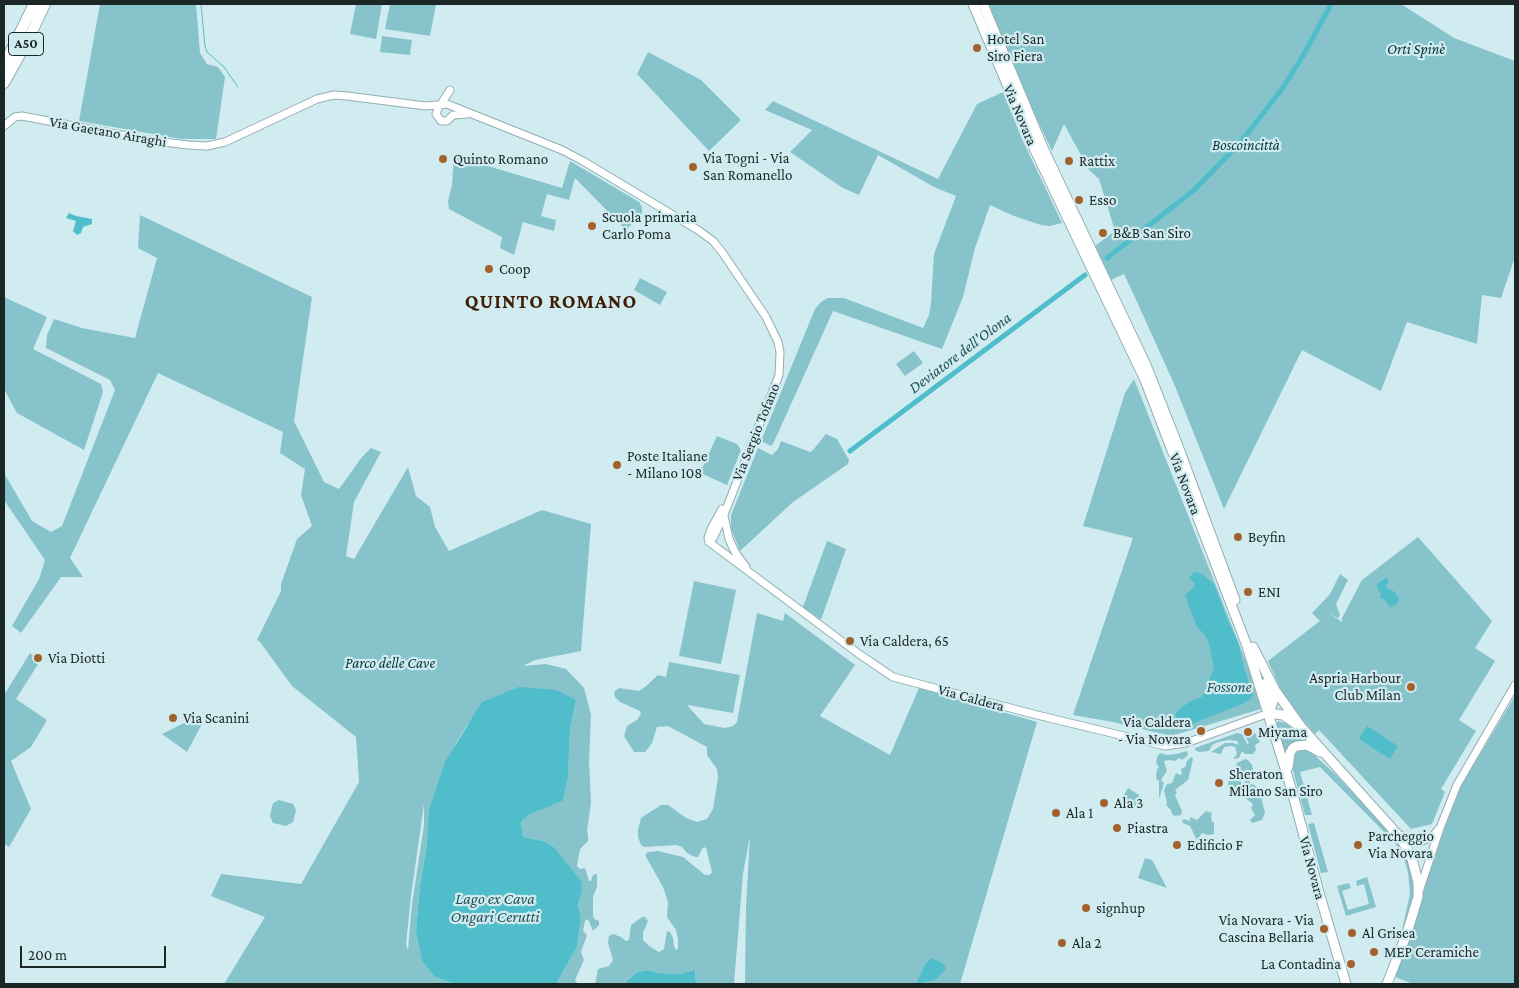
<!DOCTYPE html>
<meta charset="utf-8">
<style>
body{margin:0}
#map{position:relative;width:1519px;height:988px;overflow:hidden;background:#d0ecf0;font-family:"Crimson Pro",serif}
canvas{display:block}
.frame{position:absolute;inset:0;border:5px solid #1b2627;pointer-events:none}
.scale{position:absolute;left:20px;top:946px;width:146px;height:22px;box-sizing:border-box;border:2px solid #1b2627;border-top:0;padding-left:6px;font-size:15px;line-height:18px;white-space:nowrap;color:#1b2627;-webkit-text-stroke:4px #d0ecf0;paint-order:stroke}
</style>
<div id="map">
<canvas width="1519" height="988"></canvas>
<div class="frame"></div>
<div class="scale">200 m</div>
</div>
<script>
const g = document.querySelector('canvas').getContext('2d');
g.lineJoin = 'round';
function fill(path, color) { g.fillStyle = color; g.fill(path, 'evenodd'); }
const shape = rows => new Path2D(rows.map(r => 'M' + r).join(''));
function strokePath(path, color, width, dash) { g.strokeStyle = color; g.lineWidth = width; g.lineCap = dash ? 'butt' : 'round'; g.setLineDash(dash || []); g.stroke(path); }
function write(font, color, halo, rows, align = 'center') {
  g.font = font + ' "Crimson Pro",serif'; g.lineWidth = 4.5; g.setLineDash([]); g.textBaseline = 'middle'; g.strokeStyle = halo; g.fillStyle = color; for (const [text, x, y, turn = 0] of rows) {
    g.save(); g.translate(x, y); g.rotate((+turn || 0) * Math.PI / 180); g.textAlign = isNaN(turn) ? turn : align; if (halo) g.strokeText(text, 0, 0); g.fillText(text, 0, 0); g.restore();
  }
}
const green = shape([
 [100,4,196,4,200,53,207,64,218,67,225,77,216,139,181,139,79,121],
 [356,4,382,4,376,39,350,34],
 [390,4,436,4,430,36,385,29],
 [989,4,1401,4,1454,38,1515,61,1515,257,1501,298,1482,295,1477,344,1407,322,1381,391,1302,350,1224,509,1175,386,1133,293,1124,274,1111,280,1095,246,1115,231,1099,179,1089,170,1064,124,1052,151,1009,60],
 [382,36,412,40,410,55,380,52],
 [648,52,701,80,741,120,709,151,637,74],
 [1003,92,1022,139,1062,223,1050,226,1041,225,1014,216,990,205,975,248,963,297,942,349,833,311,773,444,771,446,761,441,815,309,821,302,828,298,844,298,923,328,929,315,931,303,934,254,956,196,934,187,878,155,859,195,843,188,790,152,812,130,765,110,773,101,938,179,977,104],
 [454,156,562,188,570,161,639,202,642,207,642,213,626,230,575,178,569,200,547,194,541,216,556,220,554,231,523,222,514,255,500,248,502,237,449,209,448,201,452,185],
 [140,215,312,297,294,421,324,482,339,489,362,457,371,448,381,452,354,502,346,556,354,559,408,467,416,496,430,507,435,527,449,551,542,510,591,524,581,651,535,660,523,666,546,664,566,669,584,688,591,715,589,761,591,803,587,831,588,835,588,841,580,849,577,866,580,869,585,868,589,881,591,881,593,875,597,874,597,887,593,897,593,914,594,919,599,921,599,925,593,931,589,921,586,919,585,921,583,931,587,935,581,952,584,960,575,980,577,983,581,984,556,984,577,947,581,917,578,905,582,892,566,863,554,847,543,841,523,837,521,822,530,814,563,801,568,778,570,729,576,700,468,724,456,743,427,845,420,885,416,930,435,977,455,984,224,984,265,917,211,896,221,874,301,884,359,782,356,737,292,686,260,642,257,640,281,591,281,584,297,539,312,526,301,495,305,469,280,453,283,432,158,373,70,558,83,577,61,577,21,633,12,626,39,579,45,560,4,500,4,473,32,521,51,532,62,526,115,390,110,380,46,348,47,335,54,319,82,328,135,338,157,258,138,248],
 [424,804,424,825,412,904,408,950,406,944,411,896],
 [640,278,667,292,660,305,634,290],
 [4,297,47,317,33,349,101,384,103,392,84,450,17,413,4,389],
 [914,351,923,363,905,376,896,364],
 [1134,379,1249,669,1261,709,1171,736,1113,722,1073,715,1133,538,1083,526,1125,393],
 [826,434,837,439,849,460,848,464,793,502,740,551,731,529,731,515,758,448,772,455,778,449,781,441,810,452,813,450],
 [717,436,737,444,741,450,727,485,700,473],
 [1418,537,1492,621,1475,648,1495,661,1459,720,1476,731,1441,789,1445,792,1432,824,1411,829,1319,730,1315,734,1301,718,1281,690,1268,661,1320,621,1312,613,1330,594,1340,574,1348,580,1336,604,1340,615,1338,618,1329,613,1342,622,1342,618,1362,580],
 [827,541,846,549,821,620,803,607],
 [694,581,736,590,721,664,679,656],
 [757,613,783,621,785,613,855,665,820,716,890,755,919,688,1037,722,960,984,745,984,746,906,750,836,743,874,734,984,696,984,695,970,679,974,658,973,648,970,637,972,624,984,595,984,598,969,609,966,613,960,608,943,609,936,613,934,621,937,626,941,629,940,631,925,642,917,645,917,648,921,643,933,643,940,649,946,659,952,664,949,667,931,670,932,673,938,674,946,676,950,678,948,678,939,676,930,667,917,668,902,663,887,645,855,648,852,658,851,683,857,705,875,710,875,712,872,706,848,704,847,702,849,698,857,695,857,687,853,682,847,677,845,645,847,641,845,638,837,638,830,641,818,661,805,668,805,686,818,697,822,707,819,713,809,718,778,717,769,707,755,707,747,668,726,657,727,652,743,645,752,634,752,624,736,627,726,637,720,641,714,640,711,620,702,615,697,614,692,619,688,639,691,645,687,658,675,666,677,669,662,740,675,733,713,687,705,704,724,725,728,733,726,737,722],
 [30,653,40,661,16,699,47,720,31,747,11,761,31,809,9,847,4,844,4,695],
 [1515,696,1515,984,1413,984,1395,977,1450,812,1461,786],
 [192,719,197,719,201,723,201,726,187,752,162,734],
 [1278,721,1288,724,1306,745,1285,757,1276,725],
 [1237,733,1242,734,1247,744,1249,743,1246,738,1255,733,1260,742,1255,745,1256,750,1253,754,1245,754,1242,751,1239,758,1233,759,1237,754,1235,747,1231,746,1224,747,1221,754,1211,752,1225,743,1233,743,1239,745,1237,741,1229,740,1218,742,1212,745,1209,751,1199,752,1195,750,1195,748],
 [1303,748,1310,751,1335,774,1398,841,1403,848,1411,866,1414,887,1413,897,1402,930,1410,894,1408,872,1402,852,1394,842,1320,767,1300,772,1312,815,1305,815,1291,763,1292,753],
 [1187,751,1188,755,1182,760,1179,758,1175,761,1170,760,1164,761,1167,771,1161,780,1164,783,1159,799,1159,780,1157,780,1156,776,1157,769,1159,768,1156,762,1158,755,1160,753,1167,755,1176,754],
 [1191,757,1193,759,1188,780,1175,790,1177,792,1175,795,1182,811,1181,815,1175,816,1172,814,1171,810,1166,805,1167,803,1164,790,1167,784,1172,783,1176,773,1180,775,1182,773,1181,769,1186,766,1186,762],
 [1245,759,1248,760,1252,765,1253,770,1248,777,1250,784,1254,785,1259,789,1265,813,1262,820,1252,823,1250,820,1255,815,1251,808,1253,804,1244,797,1246,790,1245,783,1242,775,1236,768,1237,763],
 [1231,769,1237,774,1241,781,1242,789,1240,798,1228,785],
 [1128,788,1139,795,1139,807,1131,809,1119,803],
 [279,800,293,804,296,810,293,822,286,826,273,823,270,816,273,803],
 [1206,811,1212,813,1211,817,1212,819,1211,821,1214,822,1214,834,1208,835,1202,833,1197,840,1190,826,1183,823,1182,821,1184,819,1190,821,1190,818,1191,817,1197,820],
 [1314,823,1328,872,1321,873,1308,824],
 [1145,858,1152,860,1167,888,1138,878],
 [1367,877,1376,907,1346,916,1337,886,1349,883,1351,888,1342,891,1348,910,1369,904,1364,884,1357,886,1356,881]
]);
const water = shape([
 [69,213,76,216,92,219,92,224,83,227,81,233,77,235,73,231,76,221,66,218],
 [1194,572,1202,574,1214,584,1228,621,1238,642,1245,671,1253,695,1251,699,1242,704,1182,728,1175,727,1176,712,1189,702,1202,697,1214,668,1209,644,1206,637,1196,625,1185,595,1194,587,1195,583,1189,578],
 [1387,577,1388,582,1386,586,1388,589,1395,592,1399,598,1398,602,1394,606,1390,607,1385,600,1380,598,1381,594,1377,588,1377,584],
 [519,687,556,690,576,700,570,729,568,778,563,801,530,814,521,822,523,837,543,841,554,847,581,881,582,892,578,905,581,917,577,947,556,984,455,984,435,977,422,960,416,930,420,885,427,845,429,810,445,762,482,702],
 [1367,726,1398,746,1390,759,1359,739],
 [932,958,944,964,946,969,935,980,916,984,926,963],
 [648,970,658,973,679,974,695,970,696,984,624,984,637,972]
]);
const stream = shape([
 [201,4,205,46,207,52,224,67,238,87]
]);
const canal = shape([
 [1107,258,1193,191,1240,143,1282,89,1303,56,1331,4],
 [850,451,1085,275]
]);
const tertiary = shape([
 [441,104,450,90],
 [439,106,436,114,441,121,447,121,453,115,467,114],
 [4,126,15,117,22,116,147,140,188,145,207,146,225,142,317,99,334,95,347,96,426,106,447,104,562,150,583,161,698,230,713,241,722,252,766,317,778,342,780,352,779,375,721,522,713,538,709,542],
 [724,516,729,539,735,552,746,567],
 [709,542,859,654,893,677,1033,714,1165,746,1186,743,1269,713],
 [709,542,708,538,711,529,722,509],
 [1397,834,1413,840,1422,841,1432,837,1438,830],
 [1420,889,1440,828,1457,785,1515,685]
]);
const primary = shape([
 [973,4,1034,148,1145,380,1247,646,1292,791,1318,889,1346,984],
 [983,4,1044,150,1146,365,1178,446,1235,600],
 [1253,647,1275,690,1302,728],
 [1266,683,1273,702,1269,713],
 [1269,713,1283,715,1302,728,1397,834,1407,848,1412,859,1418,882,1418,897,1407,933,1387,984],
 [1288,767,1290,753,1293,748,1297,746,1307,745,1320,752]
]);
const motorway = shape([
 [4,65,34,4],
 [4,83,29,38,45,4]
]);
const markers = [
 [977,48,5,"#a2612d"],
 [443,159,5,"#a2612d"],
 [1069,161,5,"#a2612d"],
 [693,167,5,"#a2612d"],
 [1079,200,5,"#a2612d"],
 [592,226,5,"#a2612d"],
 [1103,233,5,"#a2612d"],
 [489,269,5,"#a2612d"],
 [617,465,5,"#a2612d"],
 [1238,537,5,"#a2612d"],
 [1248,592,5,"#a2612d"],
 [850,641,5,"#a2612d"],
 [38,658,5,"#a2612d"],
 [1411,687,5,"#a2612d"],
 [173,718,5,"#a2612d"],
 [1201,731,5,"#a2612d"],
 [1248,732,5,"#a2612d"],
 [1219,783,5,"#a2612d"],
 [1104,803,5,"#a2612d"],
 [1056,813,5,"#a2612d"],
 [1117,828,5,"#a2612d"],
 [1177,845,5,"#a2612d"],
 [1358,845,5,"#a2612d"],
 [1086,908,5,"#a2612d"],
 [1324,929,5,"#a2612d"],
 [1352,933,5,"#a2612d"],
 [1062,943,5,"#a2612d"],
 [1374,952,5,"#a2612d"],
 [1351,964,5,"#a2612d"]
];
const shields = [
 [26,44,35]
];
const shieldNames = [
 ["A50",26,44]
];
const poiNames = [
 ["Hotel San",987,39],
 ["Siro Fiera",987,56],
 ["Via Togni - Via",703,158],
 ["San Romanello",703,175],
 ["Quinto Romano",453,159],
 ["Rattix",1079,161],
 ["Esso",1089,200],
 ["Scuola primaria",602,217],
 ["Carlo Poma",602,234],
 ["B&B San Siro",1113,233],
 ["Coop",499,269],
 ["Poste Italiane",627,456],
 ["- Milano 108",627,473],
 ["Beyfin",1248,537],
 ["ENI",1258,592],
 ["Via Caldera, 65",860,641],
 ["Via Diotti",48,658],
 ["Aspria Harbour",1401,678,"right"],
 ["Club Milan",1401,695,"right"],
 ["Via Scanini",183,718],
 ["Via Caldera",1191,722,"right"],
 ["- Via Novara",1191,739,"right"],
 ["Miyama",1258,732],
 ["Sheraton",1229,774],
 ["Milano San Siro",1229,791],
 ["Ala 3",1114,803],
 ["Ala 1",1066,813],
 ["Piastra",1127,828],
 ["Parcheggio",1368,836],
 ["Via Novara",1368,853],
 ["Edificio F",1187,845],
 ["signhup",1096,908],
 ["Via Novara - Via",1314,920,"right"],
 ["Cascina Bellaria",1314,937,"right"],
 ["Al Grisea",1362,933],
 ["Ala 2",1072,943],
 ["MEP Ceramiche",1384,952],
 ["La Contadina",1341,964,"right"]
];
const parkNames = [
 ["Orti Spinè",1416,49],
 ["Boscoincittà",1246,145],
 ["Parco delle Cave",390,663]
];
const streetNames = [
 ["Via Novara",1020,115,67],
 ["Via Gaetano Airaghi",108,132,10],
 ["Via Sergio Tofano",756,432,-68],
 ["Via Novara",1185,484,69],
 ["Via Caldera",971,698,15],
 ["Via Novara",1312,868,75]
];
const waterNames = [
 ["Deviatore dell'Olona",960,353,-37],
 ["Fossone",1229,687],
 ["Lago ex Cava",495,899],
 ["Ongari Cerutti",495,917]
];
const districtNames = [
 ["QUINTO ROMANO",551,302]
];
fill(green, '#87c3cb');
fill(water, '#50bdca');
strokePath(stream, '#50bdca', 1);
strokePath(canal, '#50bdca', 5);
strokePath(tertiary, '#93aeb1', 9);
strokePath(primary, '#93aeb1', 11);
strokePath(motorway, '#93aeb1', 12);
strokePath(tertiary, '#fff', 7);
strokePath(primary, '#fff', 9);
strokePath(motorway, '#fff', 10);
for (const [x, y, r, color] of markers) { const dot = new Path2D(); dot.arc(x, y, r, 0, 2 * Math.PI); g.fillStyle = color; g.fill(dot); strokePath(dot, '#d0ecf0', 2); }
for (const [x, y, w] of shields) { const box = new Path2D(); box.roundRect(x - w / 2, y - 11.5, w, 23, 4); g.fillStyle = '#d0ecf0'; g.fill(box); strokePath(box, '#1b2627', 1); }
write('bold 14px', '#1b2627', null, shieldNames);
write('15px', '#1b2627', '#d0ecf0', poiNames, 'left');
write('italic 15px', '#003339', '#d0ecf0', parkNames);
write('15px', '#1b2627', '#d0ecf0', streetNames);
write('italic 16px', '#235359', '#d0ecf0', waterNames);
g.letterSpacing = '1px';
write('bold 20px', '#3f2007', '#d0ecf0', districtNames);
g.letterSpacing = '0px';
</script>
